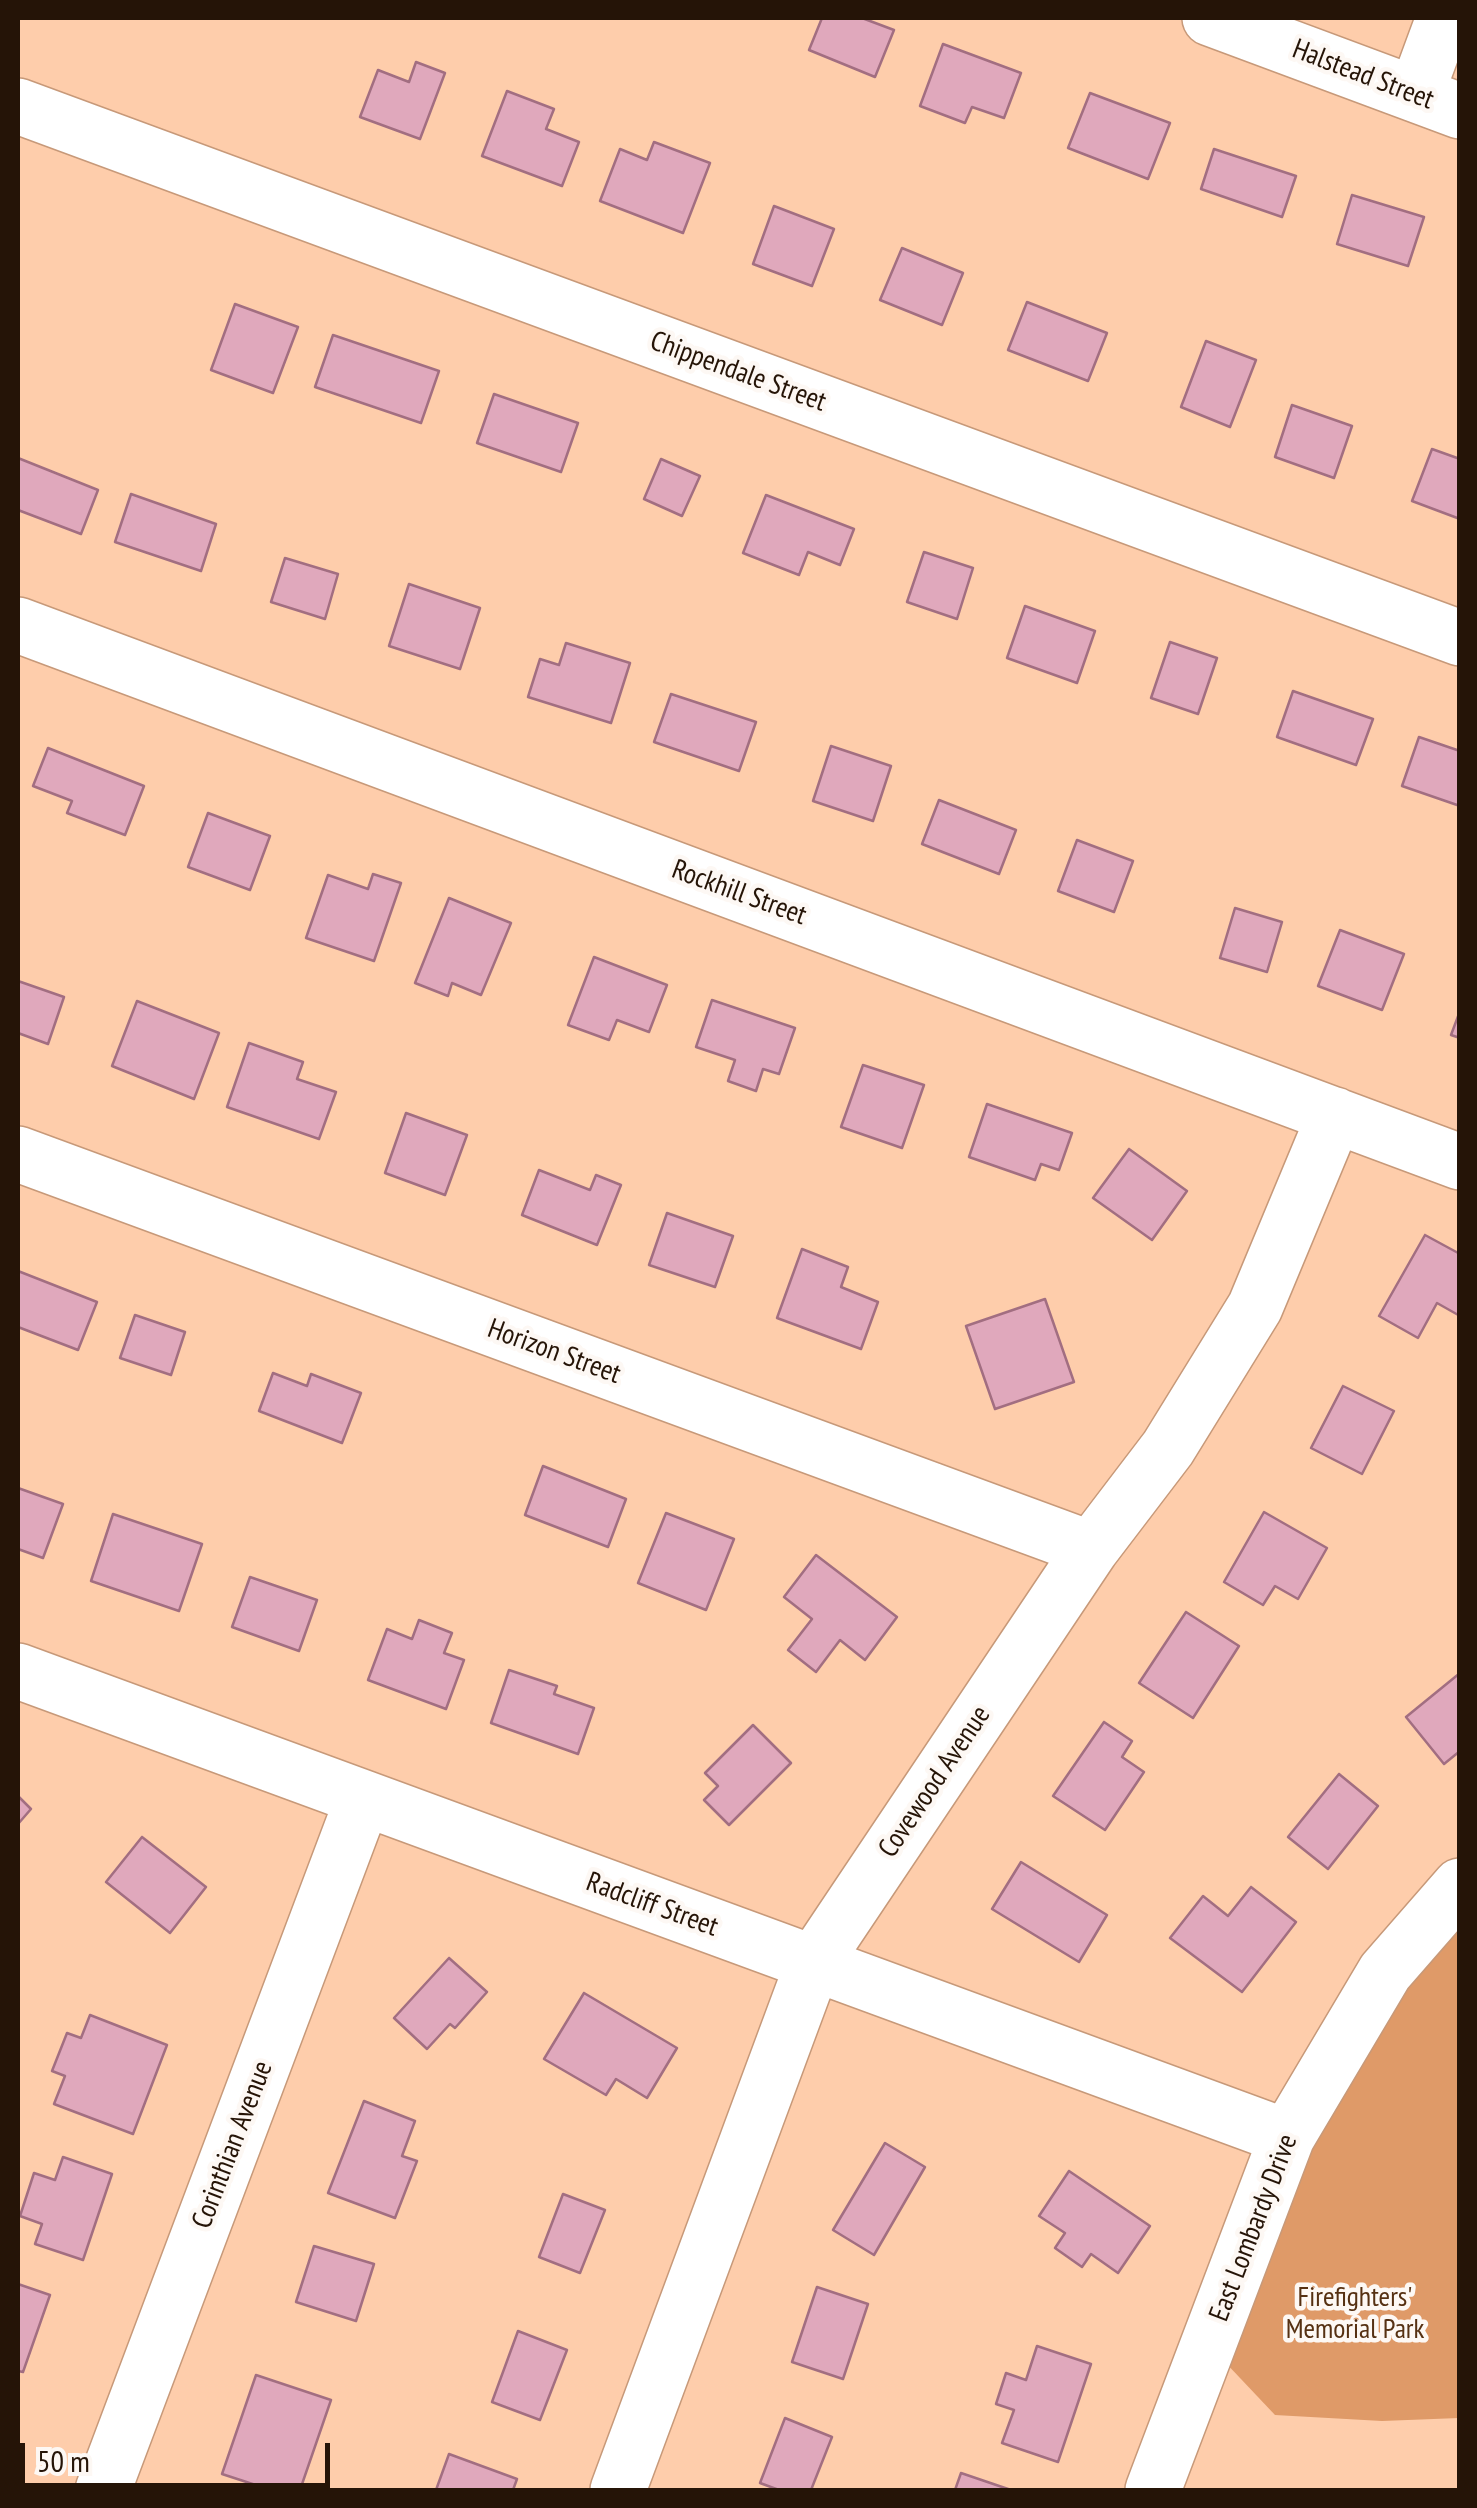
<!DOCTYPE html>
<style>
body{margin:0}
#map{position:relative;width:1477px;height:2508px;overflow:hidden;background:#fecdab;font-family:"PT Sans Narrow",sans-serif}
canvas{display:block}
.frame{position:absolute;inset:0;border:20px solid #251407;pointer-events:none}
.scale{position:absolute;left:20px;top:2443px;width:310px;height:45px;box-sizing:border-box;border:5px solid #251407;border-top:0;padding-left:12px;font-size:30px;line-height:35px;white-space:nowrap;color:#251407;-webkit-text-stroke:8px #fdf8f4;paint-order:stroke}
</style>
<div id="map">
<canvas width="1477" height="2508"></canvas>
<div class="frame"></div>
<div class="scale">50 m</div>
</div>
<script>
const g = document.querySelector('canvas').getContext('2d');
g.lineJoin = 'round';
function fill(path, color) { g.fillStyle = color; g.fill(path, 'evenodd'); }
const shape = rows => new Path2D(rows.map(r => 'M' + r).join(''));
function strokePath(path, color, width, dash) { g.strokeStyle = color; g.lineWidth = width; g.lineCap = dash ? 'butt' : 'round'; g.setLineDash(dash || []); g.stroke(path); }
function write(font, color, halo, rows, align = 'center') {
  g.font = font + ' "PT Sans Narrow",sans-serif'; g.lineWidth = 9; g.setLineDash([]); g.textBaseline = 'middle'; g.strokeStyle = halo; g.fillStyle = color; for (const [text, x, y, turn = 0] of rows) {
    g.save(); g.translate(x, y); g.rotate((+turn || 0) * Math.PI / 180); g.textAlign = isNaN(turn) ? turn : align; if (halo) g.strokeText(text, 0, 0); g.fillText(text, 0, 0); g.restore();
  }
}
const green = shape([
 [1459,1923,1459,2418,1382,2421,1275,2415,1223,2360,1326,2108,1425,1962]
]);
const building = shape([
 [822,18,862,18,894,30,875,77,809,50,822,18],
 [943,44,1021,73,1004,118,972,107,965,123,920,106,943,44],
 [416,62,445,73,420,139,360,117,378,70,409,82,416,62],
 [507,91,554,109,546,129,579,142,562,186,482,156,507,91],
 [1090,93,1170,123,1148,179,1068,148,1090,93],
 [654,142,710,163,683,233,600,201,620,149,647,160,654,142],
 [1214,149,1296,176,1282,217,1201,189,1214,149],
 [1352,195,1424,217,1408,266,1337,244,1352,195],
 [774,206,834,229,812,286,753,264,774,206],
 [902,248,963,273,942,325,880,300,902,248],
 [1027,302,1107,333,1088,381,1008,350,1027,302],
 [235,304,298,327,273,393,211,370,235,304],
 [333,335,439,371,421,423,315,387,333,335],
 [1206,341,1256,360,1230,427,1181,407,1206,341],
 [494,394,578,423,561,472,477,443,494,394],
 [1292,405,1352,426,1334,478,1275,457,1292,405],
 [1432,449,1460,459,1460,519,1412,501,1432,449],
 [18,458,98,490,81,534,18,510,18,458],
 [661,459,700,476,682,516,644,499,661,459],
 [131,494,216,524,201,571,115,542,131,494],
 [766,495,854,529,840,565,808,552,799,575,743,553,766,495],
 [924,552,973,568,957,619,907,602,924,552],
 [285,558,338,574,325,619,271,602,285,558],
 [409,584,480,608,460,669,389,646,409,584],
 [1025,606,1095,631,1077,683,1007,658,1025,606],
 [1170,642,1217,658,1198,714,1151,698,1170,642],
 [566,643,630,663,611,723,528,697,540,659,559,665,566,643],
 [1293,691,1373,719,1356,765,1277,737,1293,691],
 [671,694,756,722,739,771,654,742,671,694],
 [1419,737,1460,751,1460,806,1402,786,1419,737],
 [831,746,891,766,873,821,813,801,831,746],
 [48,748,144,786,125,835,67,813,72,801,33,786,48,748],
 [939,800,1016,830,999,874,922,844,939,800],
 [208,813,270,836,250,890,188,867,208,813],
 [1077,840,1133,861,1114,912,1058,891,1077,840],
 [373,874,401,883,374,961,306,938,328,875,368,889,373,874],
 [449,898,511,923,481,995,452,983,448,996,415,983,449,898],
 [1235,908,1282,922,1267,972,1220,958,1235,908],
 [1340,930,1404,954,1382,1010,1318,986,1340,930],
 [594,957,667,985,649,1032,617,1020,609,1040,568,1025,594,957],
 [18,981,64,997,48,1044,18,1033,18,981],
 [712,1000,795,1028,779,1074,763,1069,756,1091,728,1081,735,1060,696,1047,712,1000],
 [137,1001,219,1033,194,1099,112,1066,137,1001],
 [1460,1011,1460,1038,1451,1035,1460,1011],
 [249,1043,303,1062,297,1079,336,1092,319,1139,227,1107,249,1043],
 [863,1065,924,1085,902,1148,841,1127,863,1065],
 [987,1104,1072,1133,1059,1170,1041,1164,1035,1180,969,1157,987,1104],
 [406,1113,467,1135,445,1195,385,1173,406,1113],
 [1129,1149,1187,1191,1152,1240,1093,1198,1129,1149],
 [539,1170,590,1190,596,1175,621,1185,597,1245,522,1215,539,1170],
 [667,1213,733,1236,715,1287,649,1265,667,1213],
 [1425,1235,1460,1254,1460,1316,1437,1303,1418,1338,1379,1316,1425,1235],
 [802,1249,848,1267,841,1287,878,1302,861,1349,777,1318,802,1249],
 [18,1271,97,1302,78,1350,18,1327,18,1271],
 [1045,1299,1074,1382,995,1409,966,1326,1045,1299],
 [135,1315,185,1332,171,1375,120,1358,135,1315],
 [273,1373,307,1386,311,1374,361,1393,342,1443,259,1411,273,1373],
 [1343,1386,1394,1411,1362,1474,1311,1448,1343,1386],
 [543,1466,626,1499,608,1547,525,1515,543,1466],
 [18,1488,63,1504,43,1558,18,1549,18,1488],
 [1264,1512,1327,1548,1298,1599,1275,1586,1263,1605,1224,1582,1264,1512],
 [666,1513,734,1539,706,1610,638,1583,666,1513],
 [113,1514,202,1544,179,1611,91,1581,113,1514],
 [816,1555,897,1617,865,1660,840,1640,816,1672,788,1650,812,1619,784,1597,816,1555],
 [250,1577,317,1600,299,1651,232,1627,250,1577],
 [1186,1612,1239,1646,1193,1718,1139,1683,1186,1612],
 [419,1620,452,1633,444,1653,464,1660,446,1709,368,1680,387,1629,412,1639,419,1620],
 [509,1670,557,1686,554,1694,594,1708,578,1754,491,1723,509,1670],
 [1460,1673,1460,1751,1444,1764,1406,1717,1460,1673],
 [1104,1722,1132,1741,1122,1757,1144,1772,1105,1830,1053,1796,1104,1722],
 [753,1725,791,1763,729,1825,704,1800,718,1786,705,1773,753,1725],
 [1339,1774,1378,1806,1328,1869,1288,1837,1339,1774],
 [18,1796,31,1809,18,1824,18,1796],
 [142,1837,206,1887,170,1933,106,1882,142,1837],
 [1021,1862,1107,1915,1079,1962,992,1909,1021,1862],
 [1251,1887,1296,1922,1242,1992,1170,1938,1203,1896,1228,1916,1251,1887],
 [449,1958,487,1992,455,2028,450,2024,427,2049,394,2018,449,1958],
 [584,1993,677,2048,647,2098,616,2079,606,2095,544,2059,584,1993],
 [90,2015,167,2045,133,2134,54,2104,65,2076,52,2071,67,2033,81,2038,90,2015],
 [364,2101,415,2121,402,2156,417,2161,395,2218,328,2193,364,2101],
 [885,2143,925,2167,874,2255,833,2230,885,2143],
 [63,2157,112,2174,83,2260,35,2244,42,2224,20,2216,34,2173,55,2180,63,2157],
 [1069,2171,1150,2226,1118,2273,1091,2254,1082,2267,1055,2248,1065,2233,1039,2216,1069,2171],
 [563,2194,605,2210,580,2273,539,2257,563,2194],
 [314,2246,374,2264,356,2321,296,2302,314,2246],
 [18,2284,50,2295,23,2372,18,2371,18,2284],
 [817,2287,868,2304,843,2379,792,2362,817,2287],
 [518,2331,567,2350,540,2420,492,2402,518,2331],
 [1037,2346,1091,2364,1058,2462,1002,2443,1014,2410,996,2404,1006,2373,1026,2380,1037,2346],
 [256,2375,331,2400,300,2490,271,2490,222,2474,256,2375],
 [785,2418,832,2437,811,2490,779,2490,760,2483,785,2418],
 [449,2454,517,2479,513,2490,436,2490,449,2454],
 [961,2473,1011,2490,955,2490,961,2473]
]);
const minor = shape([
 [1210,18,1460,111],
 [1416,94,1444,18],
 [18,106,1460,638],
 [18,625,1460,1162],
 [18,1154,1091,1549],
 [18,1671,1287,2137],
 [103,2490,363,1799],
 [618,2490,813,1964,1091,1549,1168,1448,1255,1307,1335,1115],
 [1153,2490,1287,2137,1385,1972,1460,1886]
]);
const streetNames = [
 ["Halstead Street",1363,75,21],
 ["Chippendale Street",738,372,20],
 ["Rockhill Street",739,893,20],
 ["Horizon Street",554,1352,20],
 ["Covewood Avenue",935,1782,-56],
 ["Radcliff Street",652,1905,20],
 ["Corinthian Avenue",233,2145,-69],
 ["East Lombardy Drive",1254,2228,-69]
];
const parkNames = [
 ["Firefighters'",1355,2298],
 ["Memorial Park",1355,2330]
];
fill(green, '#df9a68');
fill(building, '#e0a8bc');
strokePath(building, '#a26e81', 2.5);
strokePath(minor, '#c79979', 58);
strokePath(minor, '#fff', 55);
write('28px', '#251407', '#fdf8f4', streetNames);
write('28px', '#563113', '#fdf8f4', parkNames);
</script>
